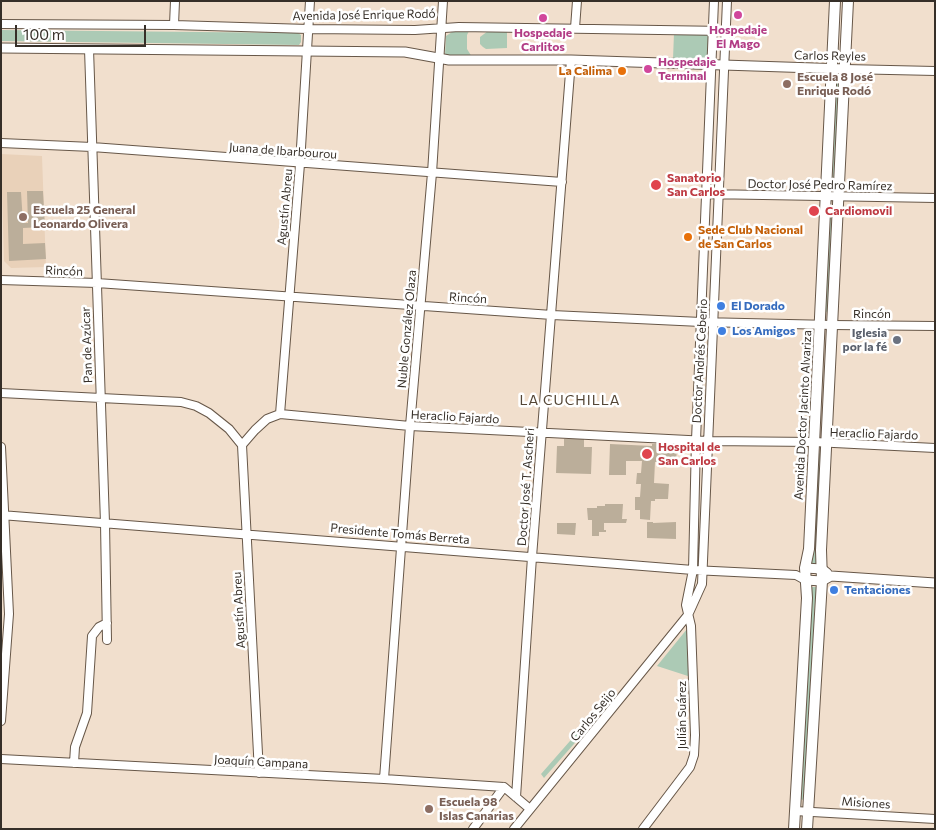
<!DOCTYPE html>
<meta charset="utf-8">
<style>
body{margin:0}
#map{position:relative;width:936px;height:830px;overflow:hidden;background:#f1dfcd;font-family:Commissioner,sans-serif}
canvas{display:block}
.frame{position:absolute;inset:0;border:2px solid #362f28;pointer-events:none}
.scale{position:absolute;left:15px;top:25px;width:131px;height:22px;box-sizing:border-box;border:2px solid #362f28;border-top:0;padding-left:6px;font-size:15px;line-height:18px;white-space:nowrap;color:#362f28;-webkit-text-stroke:4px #fff;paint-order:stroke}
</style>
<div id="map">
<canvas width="936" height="830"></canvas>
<div class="frame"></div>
<div class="scale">100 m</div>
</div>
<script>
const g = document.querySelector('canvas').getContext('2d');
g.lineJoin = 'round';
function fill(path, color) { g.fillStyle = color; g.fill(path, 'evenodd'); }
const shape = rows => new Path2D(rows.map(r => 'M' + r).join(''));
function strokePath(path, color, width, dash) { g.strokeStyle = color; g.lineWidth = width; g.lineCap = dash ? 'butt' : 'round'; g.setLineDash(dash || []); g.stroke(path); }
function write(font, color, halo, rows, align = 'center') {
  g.font = font + ' Commissioner,sans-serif'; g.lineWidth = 5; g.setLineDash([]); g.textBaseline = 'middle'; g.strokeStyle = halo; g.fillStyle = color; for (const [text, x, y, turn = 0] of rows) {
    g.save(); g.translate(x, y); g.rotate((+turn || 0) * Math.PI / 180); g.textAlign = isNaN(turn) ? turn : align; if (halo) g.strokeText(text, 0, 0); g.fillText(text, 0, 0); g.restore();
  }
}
const built = shape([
 [1,154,42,156,46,267,11,268,4,261]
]);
const green = shape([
 [1,30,298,33,301,35,301,42,299,45,1,41],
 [460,31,469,31,467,35,467,49,472,57,448,57,445,55,446,36,452,32],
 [488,31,507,32,507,48,486,49,483,47,480,44,480,37],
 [674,33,708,34,708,56,702,60,673,59],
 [835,73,841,73,833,187,832,186,836,88,834,86],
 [832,205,828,312,827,312,825,311,831,206],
 [820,453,817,564,810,564,818,455],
 [812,587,818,587,815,601,805,799,803,800,801,799],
 [687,629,691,677,657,666],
 [584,725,588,728,544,778,541,774]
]);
const building = shape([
 [27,191,43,191,45,227,23,228,23,244,45,243,46,259,9,261,7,192,21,192,23,223,28,223],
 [564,439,584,439,584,447,592,447,591,474,556,473,557,446,564,446],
 [610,444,652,446,652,444,659,444,659,446,677,447,676,463,655,462,654,483,669,484,668,499,655,499,655,501,651,501,650,520,640,519,640,510,635,510,635,497,640,497,641,484,636,484,637,473,641,473,642,461,626,461,626,475,609,475],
 [605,504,623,504,622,519,627,519,626,523,604,523,604,530,606,530,606,532,599,532,599,536,592,536,592,520,588,520,587,508,597,508,597,506,605,506],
 [647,522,653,522,653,523,676,522,676,539,647,538],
 [557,523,576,523,575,535,557,534]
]);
const minor = shape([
 [1,24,174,25,308,29,415,30,459,27,726,31],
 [174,25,175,1],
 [575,28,577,1],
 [89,49,105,523,107,640],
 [845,69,935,71],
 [1,143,92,147,562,182],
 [706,194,935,198],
 [1,280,97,283,552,315,701,322,832,325,935,326],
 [1,393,181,402,196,406,209,413,229,429,242,445],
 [280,414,300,164,310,1],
 [242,445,255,430,267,419,280,414,410,426,708,441,814,442,935,448],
 [242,445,259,773],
 [1,447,9,614,1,721],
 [1,515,693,570,796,575,805,580],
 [1,759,384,779,504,787,530,809],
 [74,763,75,747,87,713,92,636,99,627,107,623],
 [384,779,410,426,432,173,443,1],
 [516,797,532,557,571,60],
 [795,811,935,819],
 [473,829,504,787],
 [514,829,688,615,702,584,727,1],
 [643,829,690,767,694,755,695,735,691,626,686,605,693,570,696,440,714,1]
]);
const tertiary = shape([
 [1,48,405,52,449,60,571,60,845,69],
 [805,568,822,569,827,573],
 [805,580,822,581,831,576,935,583]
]);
const secondary = shape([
 [794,829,807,598,805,568,809,549,835,1],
 [807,829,822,581,821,550,848,1]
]);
const markers = [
 [738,15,5,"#d1479c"],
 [543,18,5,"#d1479c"],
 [648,69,5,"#d1479c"],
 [622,71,5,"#e8710a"],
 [787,84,5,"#8d6e63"],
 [656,185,6,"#e0444e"],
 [814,211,6,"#e0444e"],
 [23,217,5,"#8d6e63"],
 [688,237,5,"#e8710a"],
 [721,306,5,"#3f7fe0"],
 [722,331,5,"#3f7fe0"],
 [897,340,5,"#6b7280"],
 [647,454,6,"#e0444e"],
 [834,590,5,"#3f7fe0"],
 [429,809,5,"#8d6e63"]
];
const streetNames = [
 ["Avenida José Enrique Rodó",364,15,-1],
 ["Carlos Reyles",830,56,1],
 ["Juana de Ibarbourou",283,151,4],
 ["Doctor José Pedro Ramírez",820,185,1],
 ["Agustín Abreu",285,207,-85],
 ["Rincón",64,271,2],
 ["Rincón",468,298,4],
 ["Rincón",872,314],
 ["Nuble González Olaza",407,329,-85],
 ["Pan de Azúcar",87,345,-92],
 ["Doctor Andrés Ceberio",700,361,-87],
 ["Avenida Doctor Jacinto Alvariza",803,415,-87],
 ["Heraclio Fajardo",455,417,3],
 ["Heraclio Fajardo",874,434,2],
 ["Doctor José T. Ascheri",526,487,-86],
 ["Presidente Tomás Berreta",400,534,5],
 ["Agustín Abreu",239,610,-93],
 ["Carlos Seijo",593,715,-51],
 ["Julián Suárez",682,715,-90],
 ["Joaquín Campana",261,762,3],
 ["Misiones",866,803,4]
];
const hotelNames = [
 ["Hospedaje",738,30],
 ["El Mago",738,44],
 ["Hospedaje",543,33],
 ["Carlitos",543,47],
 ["Hospedaje",658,62,"left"],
 ["Terminal",658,76,"left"]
];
const foodNames = [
 ["La Calima",612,71],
 ["Sede Club Nacional",698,230,"left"],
 ["de San Carlos",698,244,"left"]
];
const educationNames = [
 ["Escuela 8 José",797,77],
 ["Enrique Rodó",797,91],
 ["Escuela 25 General",33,210],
 ["Leonardo Olivera",33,224],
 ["Escuela 98",439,802],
 ["Islas Canarias",439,816]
];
const healthNames = [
 ["Sanatorio",667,178],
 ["San Carlos",667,192],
 ["Cardiomovil",825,211],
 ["Hospital de",658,447],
 ["San Carlos",658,461]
];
const shopNames = [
 ["El Dorado",731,306],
 ["Los Amigos",732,331],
 ["Tentaciones",844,590]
];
const worshipNames = [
 ["Iglesia",887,333],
 ["por la fé",887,347]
];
const neighbourhoodNames = [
 ["LA CUCHILLA",570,400]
];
fill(built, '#e9d1b9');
fill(green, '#accab5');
fill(building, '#bbae9a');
strokePath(minor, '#675748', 10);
strokePath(tertiary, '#675748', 11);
strokePath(secondary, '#675748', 12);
strokePath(minor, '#fff', 8);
strokePath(tertiary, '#fff', 9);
strokePath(secondary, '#fff', 10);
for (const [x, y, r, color] of markers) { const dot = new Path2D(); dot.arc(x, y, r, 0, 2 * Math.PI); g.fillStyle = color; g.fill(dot); strokePath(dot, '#fff', 2); }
write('12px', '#362f28', '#fff', streetNames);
write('bold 12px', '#b23c85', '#fff', hotelNames);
write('bold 12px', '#c56008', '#fff', foodNames, 'right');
write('bold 12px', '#785e54', '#fff', educationNames, 'left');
write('bold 12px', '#be3a42', '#fff', healthNames, 'left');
write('bold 12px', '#366cbe', '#fff', shopNames, 'left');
write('bold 12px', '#5b616d', '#fff', worshipNames, 'right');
g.letterSpacing = '1px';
write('14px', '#544636', '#fff', neighbourhoodNames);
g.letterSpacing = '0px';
</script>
